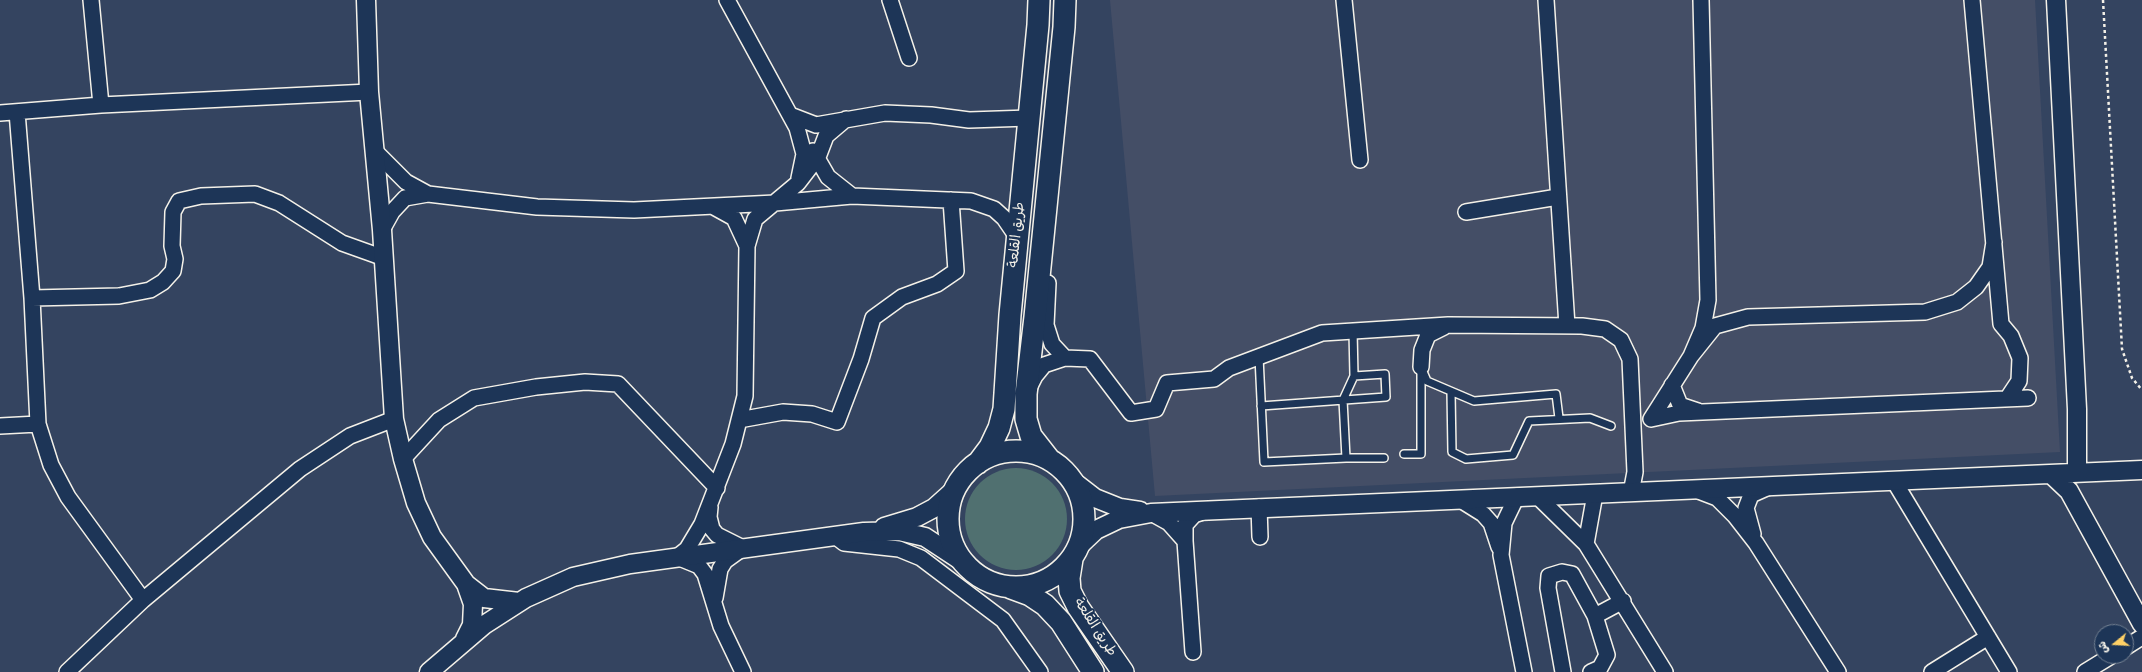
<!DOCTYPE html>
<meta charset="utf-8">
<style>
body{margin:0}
#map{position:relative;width:2142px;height:672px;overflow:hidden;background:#344460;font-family:"Indie Flower","Playpen Sans Arabic",sans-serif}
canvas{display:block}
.north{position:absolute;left:2094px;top:624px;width:40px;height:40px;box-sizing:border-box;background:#1d3557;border:1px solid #738091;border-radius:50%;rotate:252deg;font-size:11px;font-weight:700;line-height:16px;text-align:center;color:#f4f1e8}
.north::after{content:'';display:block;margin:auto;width:14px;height:18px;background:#ffd166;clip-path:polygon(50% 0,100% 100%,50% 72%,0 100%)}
</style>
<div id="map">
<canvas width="2142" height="672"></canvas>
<div class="north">ش</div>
</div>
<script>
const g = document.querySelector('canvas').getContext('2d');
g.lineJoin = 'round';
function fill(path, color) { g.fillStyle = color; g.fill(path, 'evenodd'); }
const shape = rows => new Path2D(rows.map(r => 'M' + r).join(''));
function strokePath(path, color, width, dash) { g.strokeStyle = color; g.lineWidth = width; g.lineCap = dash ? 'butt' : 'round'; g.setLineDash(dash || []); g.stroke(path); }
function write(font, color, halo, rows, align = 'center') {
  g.font = font + ' "Indie Flower","Playpen Sans Arabic",sans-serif'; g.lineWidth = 4; g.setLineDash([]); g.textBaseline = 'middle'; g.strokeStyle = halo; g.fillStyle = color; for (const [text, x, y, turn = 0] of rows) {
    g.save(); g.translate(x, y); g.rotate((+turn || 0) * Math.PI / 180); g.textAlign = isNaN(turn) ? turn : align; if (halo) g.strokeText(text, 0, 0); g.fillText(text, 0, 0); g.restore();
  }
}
const built = shape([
 [1110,0,2035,0,2060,452,1155,496]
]);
const green = shape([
 '965 519a51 51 0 1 1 102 0a51 51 0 1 1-102 0Z'
]);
const path = shape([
 [2103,0,2122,349,2132,378,2142,390]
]);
const service = shape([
 [1259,357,1264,462,1346,458],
 [1421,367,1427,381,1474,401,1556,394,1559,418],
 [1354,376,1343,400,1346,458,1384,458],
 [1451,392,1452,452,1466,459,1513,455,1529,421,1590,418,1611,426],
 [1261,406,1386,397,1385,374,1354,376,1353,331],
 [1404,454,1421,454,1421,369]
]);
const minor = shape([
 [727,0,797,128,804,154,799,178],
 [890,0,909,58],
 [1344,0,1360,160],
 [1546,0,1567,326],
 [1701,0,1708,300,1703,328,1691,356,1715,326,1748,317,1925,312,1957,302,1976,287,1990,267,1994,242],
 [1972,0,2001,324,2011,336,2020,358,2019,381,2007,399],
 [101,105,369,92],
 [17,112,32,298,38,424],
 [0,113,101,105,91,0],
 [790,115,816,125,885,113,931,115,969,120,1029,118],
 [813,151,828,177,852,196],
 [376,152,406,182,428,194],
 [714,207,734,218,747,246],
 [1466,212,1558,197],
 [382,230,392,212,405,198,428,194,537,207,634,210,775,203,852,196,971,201,994,209,1004,218,1017,237],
 [1048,283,1046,325,1052,344,1065,358],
 [32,298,119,296,150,290,163,282,173,271,175,259,172,246,173,212,179,201,201,196,255,194,279,203,342,243,384,258],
 [1691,356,1651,419,1679,413,2028,398],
 [1421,367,1422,350,1428,335,1444,327],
 [1672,385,1680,405,1698,411],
 [1029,388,1035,376,1044,365,1065,358,1090,359,1131,413,1156,409,1167,383,1214,379,1229,368,1322,333,1448,325,1582,326,1605,329,1621,340,1630,359,1635,472,1631,493],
 [739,420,783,412,812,414,837,422,861,359,873,318,902,297,937,284,956,271,951,200],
 [0,426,38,424,51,465,68,497,143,600],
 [403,459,439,420,474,398,536,387,585,382,618,384,717,488],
 [1894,481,2009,672],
 [1696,490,1717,498,1735,516,1756,543,1838,672],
 [1517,496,1504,523,1501,555,1524,672],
 [1537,496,1586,544,1665,672],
 [1459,499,1483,514,1491,523,1499,547],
 [710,507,709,517,712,529,717,535,743,548,725,561,720,569,715,598],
 [1259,507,1260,537],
 [1151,513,1169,523,1185,541],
 [1753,534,1746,508,1751,495,1769,487],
 [835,536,844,543,899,549,921,558,1003,620,1040,672],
 [1586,544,1595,494],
 [677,557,687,549,702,524,733,444,745,396,747,246,755,219,798,183,818,157,826,136,846,119],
 [677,557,699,566,705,574,721,626,743,672],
 [1595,616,1623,601],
 [2126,647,2142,637],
 [1193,652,1185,541,1185,525,1194,515,1206,511],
 [67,672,143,600,300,469,350,436,394,419],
 [1563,672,1548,588,1549,576,1562,572,1572,574,1595,616,1607,655,1600,668,1591,672],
 [1932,672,1988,637],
 [2085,672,2111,656]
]);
const tertiary = shape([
 [366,0,369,92,382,230,394,419,403,459,416,503,432,537,466,584],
 [2056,0,2077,409,2077,473],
 [2051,474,2069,491,2142,624],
 [1073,481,1095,498,1120,508,1140,511],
 [884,527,917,517,934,508,953,491],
 [1077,548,1096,530,1119,519,1151,513,2142,470],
 [465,639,472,625,473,604,466,584,484,598,519,602],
 [429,672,484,625,526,598,573,577,630,564,864,532,899,531,925,537,963,562]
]);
const secondary = shape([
 '948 519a68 68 0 1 1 136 0a68 68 0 1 1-136 0Z',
 [1049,459,1031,436,1026,419,1026,394,1035,317,1064,27,1065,0],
 [978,463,990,447,999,428,1004,409,1010,315,1038,25,1039,0],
 [1072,559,1069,578,1070,591,1078,607,1123,672],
 [1011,588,1030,595,1045,605,1061,622,1093,672]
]);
const streetNames = [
 ["طريق القلعة",1018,235,-84],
 ["طريق القلعة",1094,628,57]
];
fill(built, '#444e66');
fill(green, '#507070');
strokePath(service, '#f4f1e8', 10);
strokePath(minor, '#f4f1e8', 18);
strokePath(tertiary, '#f4f1e8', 21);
strokePath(secondary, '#f4f1e8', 24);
strokePath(path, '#f4f1e8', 2.5, [3, 3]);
strokePath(service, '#1d3557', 7);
strokePath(minor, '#1d3557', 15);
strokePath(tertiary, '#1d3557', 18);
strokePath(secondary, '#1d3557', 21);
write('14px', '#f4f1e8', '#1d3557', streetNames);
</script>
